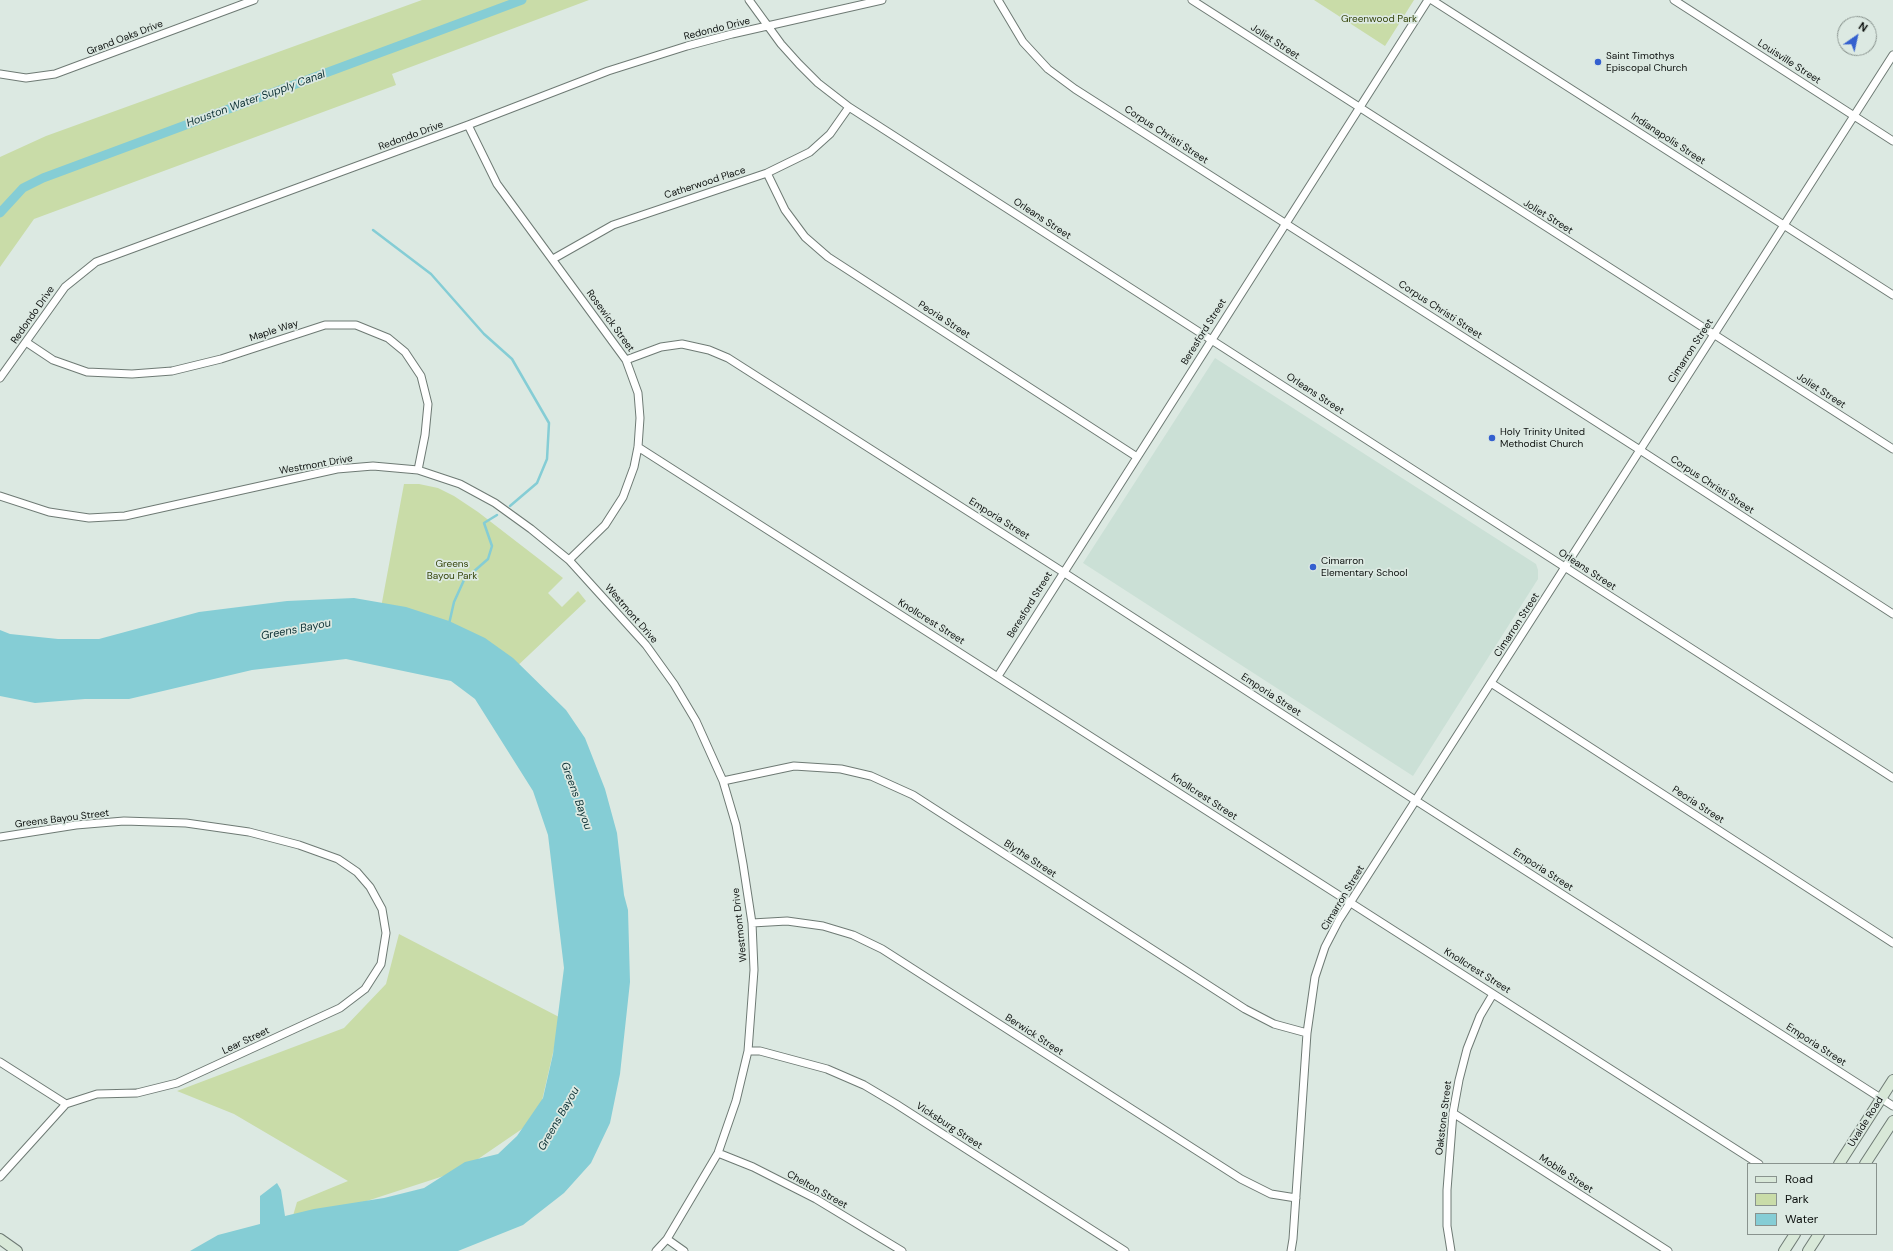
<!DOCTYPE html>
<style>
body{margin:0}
#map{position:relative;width:1893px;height:1251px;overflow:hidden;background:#dce9e2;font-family:"DM Sans",sans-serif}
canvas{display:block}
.legend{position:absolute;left:1747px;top:1163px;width:130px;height:72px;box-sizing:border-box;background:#dce9e2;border:1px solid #89938e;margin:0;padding:5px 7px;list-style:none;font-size:12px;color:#0d110f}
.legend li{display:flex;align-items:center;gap:8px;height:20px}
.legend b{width:20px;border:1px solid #89938e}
.north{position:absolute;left:1837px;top:16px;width:40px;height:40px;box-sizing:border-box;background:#dce9e2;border:1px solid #89938e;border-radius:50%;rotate:34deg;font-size:11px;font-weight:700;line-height:16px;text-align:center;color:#0d110f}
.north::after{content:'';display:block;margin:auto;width:14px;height:18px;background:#3460cf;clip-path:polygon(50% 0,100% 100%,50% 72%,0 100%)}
</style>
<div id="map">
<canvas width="1893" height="1251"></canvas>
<ul class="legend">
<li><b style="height:5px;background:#d8e8d8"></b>Road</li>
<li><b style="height:11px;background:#c9dca8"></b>Park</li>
<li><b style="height:11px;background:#85cdd5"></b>Water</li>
</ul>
<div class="north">N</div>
</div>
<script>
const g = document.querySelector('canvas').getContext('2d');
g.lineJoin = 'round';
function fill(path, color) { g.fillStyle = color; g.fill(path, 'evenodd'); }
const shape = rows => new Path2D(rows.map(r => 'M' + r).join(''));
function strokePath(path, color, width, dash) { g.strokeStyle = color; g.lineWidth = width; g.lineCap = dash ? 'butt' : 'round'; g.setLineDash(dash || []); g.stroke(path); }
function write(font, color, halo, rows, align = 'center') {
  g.font = font + ' "DM Sans",sans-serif'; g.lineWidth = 3.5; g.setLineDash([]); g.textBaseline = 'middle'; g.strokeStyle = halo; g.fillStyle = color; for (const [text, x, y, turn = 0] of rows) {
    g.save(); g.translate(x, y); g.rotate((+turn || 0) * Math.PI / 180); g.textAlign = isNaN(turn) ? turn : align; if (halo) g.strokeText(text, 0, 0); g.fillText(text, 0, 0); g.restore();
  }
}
const built = shape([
 [1215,358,1536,564,1538,570,1538,579,1413,776,1083,563]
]);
const green = shape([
 [422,0,589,0,392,74,396,85,34,219,0,267,0,157,46,136],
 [1314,0,1414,0,1385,46],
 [404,484,419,484,438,488,454,496,478,512,539,559,563,578,548,593,562,607,578,591,586,601,512,671,380,613],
 [399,934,561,1018,538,1118,462,1170,290,1226,297,1202,348,1181,234,1114,177,1091,344,1028,386,984]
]);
const water = shape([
 [354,598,406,607,449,621,485,638,513,658,566,710,585,738,605,789,617,833,624,895,628,910,630,982,620,1074,610,1123,591,1163,564,1193,523,1225,458,1251,190,1251,218,1235,260,1224,260,1196,277,1183,281,1190,285,1216,314,1209,384,1198,424,1188,465,1162,498,1154,517,1136,543,1098,553,1054,564,968,548,835,533,791,475,699,451,681,346,659,252,670,129,699,85,699,35,703,0,696,0,630,10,634,58,639,99,639,199,612,287,601]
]);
const stream = shape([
 [373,230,431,274,484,334,512,359,549,423,547,459,537,483,510,506],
 [449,624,454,602,464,580,488,559,492,546,484,523,497,515]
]);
const canal = shape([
 [0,213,23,188,43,178,522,0]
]);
const street = shape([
 [749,0,781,44,799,64,818,83,849,107,1893,778],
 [998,0,1023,42,1048,69,1075,89,1640,450,1893,614],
 [1192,0,1893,449],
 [1432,0,1893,295],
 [1674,0,1893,141],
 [0,74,26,78,55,74,254,0],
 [468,125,497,184,626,360,638,393,640,418,638,447,634,467,623,497,605,525,569,560],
 [767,173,785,210,805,237,828,257,1137,457],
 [553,259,613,225,767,173,810,152,830,134,849,107],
 [26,342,53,360,87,372,132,374,172,371,221,359,325,325,356,325,388,338,405,352,421,376,428,404,425,435,418,470],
 [626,360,661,347,682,344,709,350,728,358,1063,572,1415,800,1893,1106],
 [0,378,65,287,96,262,468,125,608,71,687,46,732,34,882,0],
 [638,447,1759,1164],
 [0,496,49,512,89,518,125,516,337,469,373,466,418,470,460,484,495,503,531,529,569,560,646,645,674,684,696,721,723,781,736,825,743,864,752,923,754,970,748,1051,736,1101,718,1153,667,1239,656,1251],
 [998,676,1428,0],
 [1491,683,1893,943],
 [723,781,794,766,841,769,871,776,913,795,1245,1009,1274,1024,1307,1033],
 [0,837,76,825,124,821,186,823,249,832,299,845,338,859,357,872,370,887,382,909,386,933,381,964,365,989,340,1008,177,1083,137,1093,97,1094,66,1104,0,1177],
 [752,923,787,921,823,926,853,935,882,949,1241,1179,1271,1194,1296,1198],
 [748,1051,760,1051,827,1069,864,1085,896,1104,1125,1251],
 [0,1062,66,1104],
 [1453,1113,1668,1251],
 [718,1153,753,1167,816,1199,902,1251],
 [667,1239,684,1251],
 [1291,1251,1293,1239,1307,1033,1315,977,1325,947,1339,920,1893,55],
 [1451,1251,1447,1226,1447,1190,1453,1113,1459,1080,1467,1049,1480,1016,1493,994]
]);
const secondary = shape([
 [1839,1164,1893,1080],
 [1865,1164,1893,1121],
 [0,1239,17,1251],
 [1784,1251,1795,1234],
 [1808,1251,1819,1234]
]);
const markers = [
 [1598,62,4,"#3460cf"],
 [1492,438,4,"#3460cf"],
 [1313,567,4,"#3460cf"]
];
const parkNames = [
 ["Greenwood Park",1379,19],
 ["Greens",452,564],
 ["Bayou Park",452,576]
];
const streetNames = [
 ["Redondo Drive",717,29,-14],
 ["Grand Oaks Drive",125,38,-21],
 ["Joliet Street",1275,42,33],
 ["Louisville Street",1789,62,33],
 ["Corpus Christi Street",1166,135,33],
 ["Redondo Drive",411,136,-20],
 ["Indianapolis Street",1668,139,33],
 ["Catherwood Place",705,183,-18],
 ["Joliet Street",1548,217,32],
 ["Orleans Street",1042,219,33],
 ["Corpus Christi Street",1440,310,33],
 ["Redondo Drive",33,315,-55],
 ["Peoria Street",944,320,33],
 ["Rosewick Street",610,321,54],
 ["Maple Way",274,331,-18],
 ["Beresford Street",1204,332,-58],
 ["Cimarron Street",1691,351,-57],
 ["Joliet Street",1821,391,33],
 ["Orleans Street",1315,394,33],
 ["Westmont Drive",316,465,-10],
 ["Corpus Christi Street",1712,485,33],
 ["Emporia Street",999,519,32],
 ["Orleans Street",1587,570,33],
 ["Beresford Street",1030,605,-58],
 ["Westmont Drive",631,614,49],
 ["Knollcrest Street",931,622,32],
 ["Cimarron Street",1517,625,-57],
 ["Emporia Street",1271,695,33],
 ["Knollcrest Street",1204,797,33],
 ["Peoria Street",1698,805,33],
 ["Greens Bayou Street",62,819,-7],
 ["Blythe Street",1030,859,33],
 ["Emporia Street",1543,870,33],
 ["Cimarron Street",1343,898,-59],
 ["Westmont Drive",740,925,-96],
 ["Knollcrest Street",1477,971,32],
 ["Berwick Street",1034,1035,33],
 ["Lear Street",246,1041,-25],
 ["Emporia Street",1816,1045,33],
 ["Oakstone Street",1444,1118,-83],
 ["Uvalde Road",1866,1122,-58],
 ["Vicksburg Street",949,1126,33],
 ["Mobile Street",1566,1174,33],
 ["Chelton Street",817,1190,29]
];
const poiNames = [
 ["Saint Timothys",1606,56],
 ["Episcopal Church",1606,68],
 ["Holy Trinity United",1500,432],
 ["Methodist Church",1500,444],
 ["Cimarron",1321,561],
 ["Elementary School",1321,573]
];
const waterNames = [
 ["Houston Water Supply Canal",256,99,-20],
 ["Greens Bayou",296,630,-11],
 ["Greens Bayou",576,796,70],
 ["Greens Bayou",559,1119,-60]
];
fill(built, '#cbe0d6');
fill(green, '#c9dca8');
fill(water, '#85cdd5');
strokePath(stream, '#85cdd5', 2.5);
strokePath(canal, '#85cdd5', 9);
strokePath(street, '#6e7a74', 9);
strokePath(secondary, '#6e7a74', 12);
strokePath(street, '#fff', 7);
strokePath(secondary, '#d8e8d8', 10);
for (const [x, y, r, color] of markers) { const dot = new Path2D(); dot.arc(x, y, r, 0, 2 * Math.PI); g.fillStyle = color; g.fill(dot); strokePath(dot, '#dce9e2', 1.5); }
write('10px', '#344409', '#dce9e2', parkNames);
write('10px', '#0d110f', '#dce9e2', streetNames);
write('10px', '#0d110f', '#dce9e2', poiNames, 'left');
write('italic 11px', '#0c3034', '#dce9e2', waterNames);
</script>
